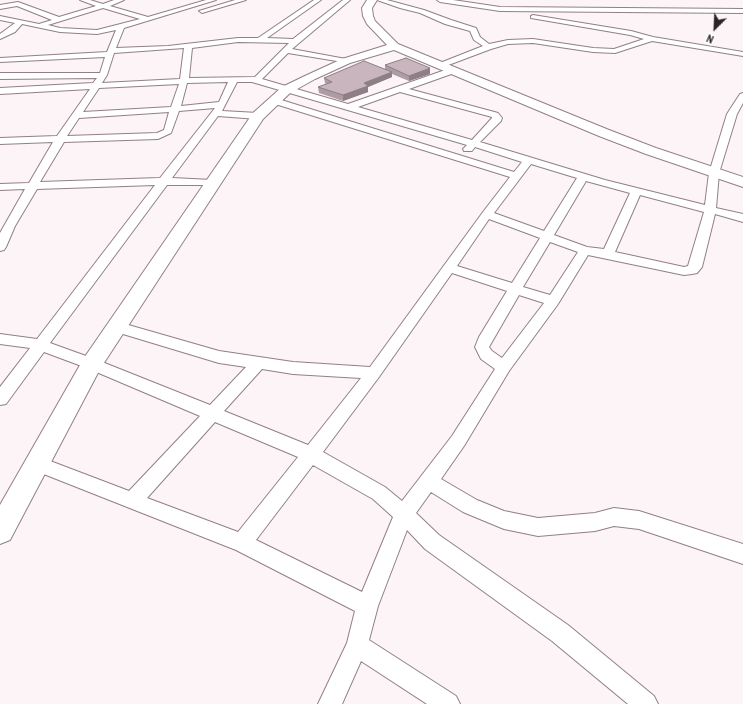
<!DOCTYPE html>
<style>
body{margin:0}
#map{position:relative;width:743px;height:704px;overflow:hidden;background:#fcf4f7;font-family:"Archivo Narrow",sans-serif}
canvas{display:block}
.north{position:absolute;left:695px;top:8px;width:40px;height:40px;-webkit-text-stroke:3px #fff;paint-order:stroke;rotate:204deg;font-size:11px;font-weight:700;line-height:16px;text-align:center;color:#2b2327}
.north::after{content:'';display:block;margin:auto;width:14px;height:18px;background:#2b2327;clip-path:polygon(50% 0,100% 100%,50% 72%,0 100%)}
</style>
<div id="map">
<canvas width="743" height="704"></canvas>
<div class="north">N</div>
</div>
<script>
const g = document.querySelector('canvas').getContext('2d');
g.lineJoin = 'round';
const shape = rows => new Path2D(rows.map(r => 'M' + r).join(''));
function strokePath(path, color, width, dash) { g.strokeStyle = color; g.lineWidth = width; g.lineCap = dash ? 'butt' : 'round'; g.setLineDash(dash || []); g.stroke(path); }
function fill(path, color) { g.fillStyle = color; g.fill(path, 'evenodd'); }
const street = shape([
 [80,0,90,0,103,4,114,0,124,0,110,6,148,17,206,0,216,0,124,28,116,48,168,46,238,38,258,38,314,0,321,0,267,38,293,39,343,0,350,0,292,49,346,59,350,61,349,63,288,53,262,79,348,104,451,68,457,68,458,70,457,72,409,89,498,113,502,118,501,121,480,142,605,180,705,205,709,173,727,114,740,94,743,93,743,103,737,114,719,173,716,208,743,214,743,222,715,214,702,267,697,273,692,274,684,275,588,255,558,304,509,371,464,446,441,479,477,500,504,511,538,518,595,513,614,508,639,511,743,544,743,564,639,529,614,526,595,531,538,536,504,529,463,512,431,492,416,513,439,535,568,625,654,696,658,704,628,704,552,641,425,549,407,530,378,606,369,640,456,696,460,704,427,704,361,661,342,704,318,704,347,643,355,611,236,550,31,469,28,464,31,459,37,456,129,491,200,416,87,368,44,352,6,404,0,405,0,387,30,348,0,344,0,334,37,339,155,185,37,189,15,226,6,247,4,250,0,251,0,233,25,189,0,190,0,184,29,183,53,142,0,144,0,138,57,136,90,89,0,94,0,88,93,83,97,78,0,79,0,73,100,73,105,57,0,62,0,58,107,52,116,30,97,34,60,32,22,24,15,32,0,39,0,34,15,23,0,20,0,16,39,24,52,20,17,6,0,9,0,5,18,2,59,17,96,6,80,0],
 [103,8,140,19,97,30,60,28,48,25,103,8],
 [238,42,289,43,255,77,189,78,192,48,238,42],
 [184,48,180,79,102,83,107,75,114,53,184,48],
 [228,82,219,102,181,106,187,83,228,82],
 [237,82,252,82,467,145,463,149,464,151,472,151,475,147,522,162,514,172,278,99,272,99,271,101,272,103,510,177,483,212,370,367,293,362,219,351,118,322,113,323,111,327,113,331,219,363,246,367,210,405,97,360,50,343,167,185,216,185,217,183,212,180,172,178,218,116,258,119,263,116,258,113,222,111,237,82],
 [179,84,171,107,83,112,99,88,179,84],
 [400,92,492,117,492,118,472,140,358,107,400,92],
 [215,108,160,178,40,182,64,142,158,139,171,133,179,111,215,108],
 [169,112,164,130,157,133,67,136,79,118,169,112],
 [531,164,577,178,544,231,494,213,531,164],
 [586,181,630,193,604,249,587,247,554,235,586,181],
 [640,195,704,212,688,266,684,267,615,252,640,195],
 [489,219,540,238,512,283,457,266,489,219],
 [550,242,578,252,550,295,523,287,550,242],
 [452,273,507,291,479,337,475,347,481,359,495,369,452,436,402,501,385,487,323,452,379,377,452,273],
 [519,295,544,303,502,358,492,351,489,347,519,295],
 [262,369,293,374,361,378,308,445,224,411,262,369],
 [215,422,298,457,238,532,147,498,215,422],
 [313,465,373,499,393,517,362,592,256,540,313,465],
 [235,0,246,0,202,13,199,11,235,0],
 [377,0,387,0,424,10,451,20,476,28,480,37,489,44,508,40,533,39,593,48,614,49,644,39,630,35,531,18,531,16,533,15,631,31,653,37,743,52,743,56,652,41,615,53,593,52,533,43,508,44,491,49,443,67,439,65,440,63,483,46,474,40,470,31,445,24,420,13,400,8,377,0],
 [437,0,453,0,500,7,743,9,743,13,500,11,440,2,437,0]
]);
const secondary = shape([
 [367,0,377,0,372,8,373,16,375,21,398,44,609,130,656,148,743,177,743,187,646,154,599,136,394,50,350,63,315,79,290,93,263,119,100,369,10,540,0,544,0,505,84,358,253,113,282,87,307,75,342,59,387,45,367,24,363,16,362,8,367,0]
]);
const wall = shape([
 [385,65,430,74,409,81,392,74,392,77,368,87,368,92,343,101,319,93,318,87,326,84,325,83,324,78,385,69]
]);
const shadedWall = shape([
 [430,68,430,74,409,81,409,76],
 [392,72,392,77,368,87,368,92,343,101,343,95,364,83]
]);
const building = shape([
 [406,58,430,68,409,76,385,65,406,58],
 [364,61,392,72,364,83,368,86,343,95,318,87,332,82,324,78,364,61]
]);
strokePath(street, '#927f88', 2);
strokePath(secondary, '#927f88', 2);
fill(street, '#fff');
fill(secondary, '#fff');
fill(wall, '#ad9ca3');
fill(shadedWall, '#8d7f85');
fill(building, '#c9b5be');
strokePath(building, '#8d7f85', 1);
</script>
